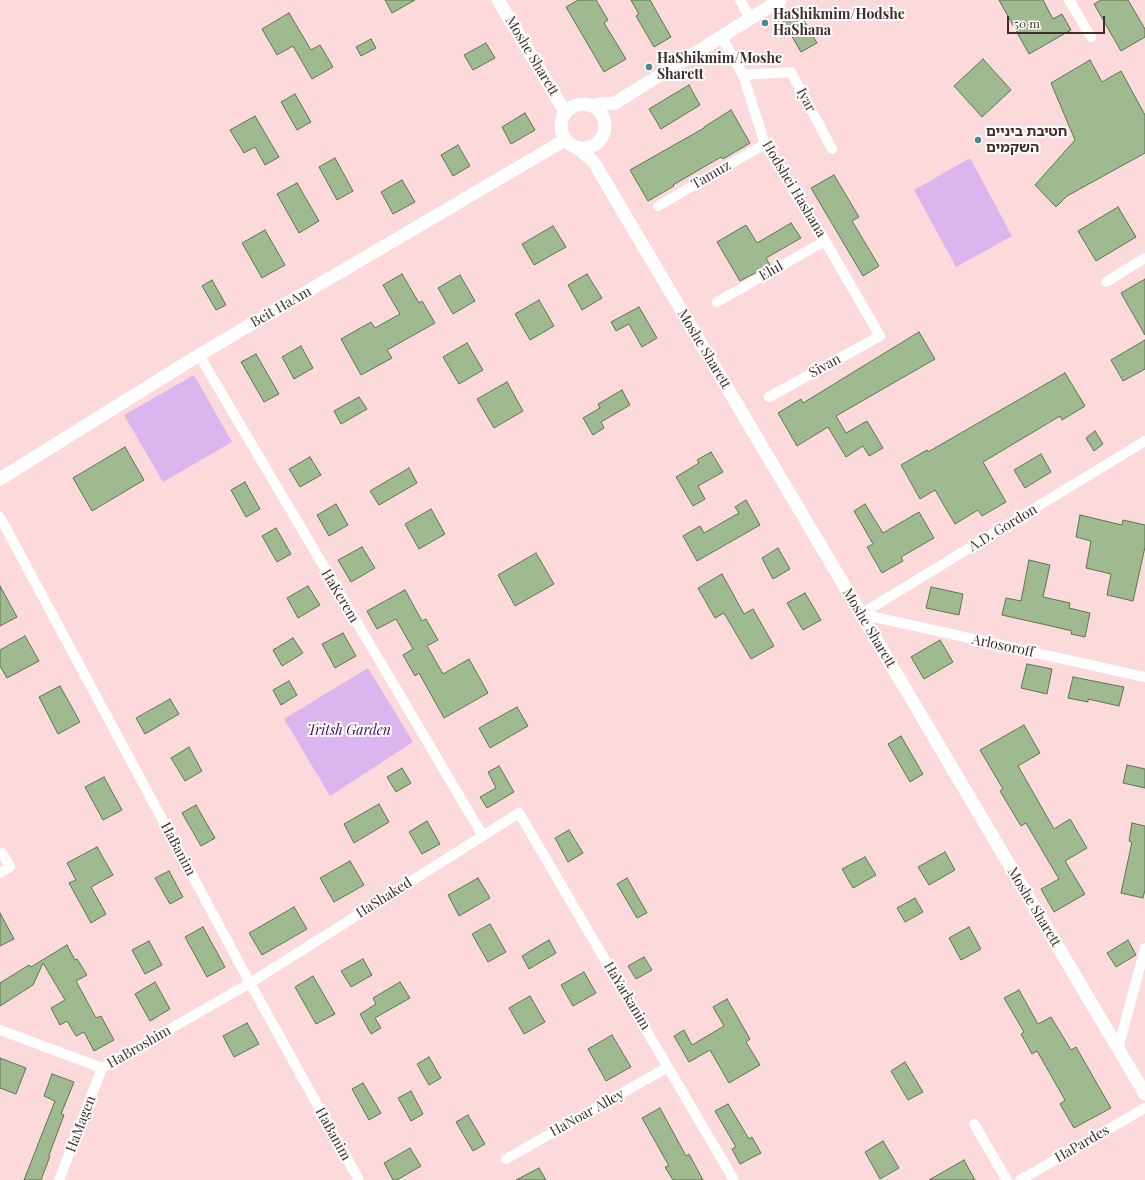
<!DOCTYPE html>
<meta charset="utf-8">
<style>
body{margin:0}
#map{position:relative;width:1145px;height:1180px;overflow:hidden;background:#fcdadb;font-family:"Playfair Display",serif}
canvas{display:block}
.scale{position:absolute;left:1007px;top:16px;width:98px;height:18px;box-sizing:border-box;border:2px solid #412c2d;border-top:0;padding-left:5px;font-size:12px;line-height:14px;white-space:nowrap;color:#412c2d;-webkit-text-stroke:3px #fff;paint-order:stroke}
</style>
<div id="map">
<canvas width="1145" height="1180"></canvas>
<div class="scale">50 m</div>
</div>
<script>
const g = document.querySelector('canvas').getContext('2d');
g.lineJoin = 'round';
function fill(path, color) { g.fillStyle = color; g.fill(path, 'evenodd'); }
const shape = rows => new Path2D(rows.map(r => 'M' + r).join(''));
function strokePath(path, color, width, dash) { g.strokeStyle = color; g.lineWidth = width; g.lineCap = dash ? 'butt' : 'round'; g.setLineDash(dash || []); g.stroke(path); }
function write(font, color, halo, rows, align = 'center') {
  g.font = font + ' "Playfair Display","Noto Sans Hebrew",serif'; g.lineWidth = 4; g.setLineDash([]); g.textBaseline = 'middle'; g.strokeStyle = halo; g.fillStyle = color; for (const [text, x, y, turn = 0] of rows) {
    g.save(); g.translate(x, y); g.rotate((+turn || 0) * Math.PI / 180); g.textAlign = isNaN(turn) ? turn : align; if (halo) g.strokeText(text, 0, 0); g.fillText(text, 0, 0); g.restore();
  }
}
const green = shape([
 [970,158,1012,236,956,267,914,190],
 [194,375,232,442,163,482,124,415],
 [368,668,413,742,330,796,284,719]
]);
const building = shape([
 [385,0,415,0,392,13,385,0],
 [578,0,596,0,608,20,604,23,626,59,604,72,566,7,578,0],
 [631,0,650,0,671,37,654,47,636,16,639,14,631,0],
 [999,0,1043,0,1053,19,1062,14,1071,30,1029,54,999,0],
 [1101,0,1128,0,1145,29,1145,37,1121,51,1094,4,1101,0],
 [799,12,817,43,801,52,783,21,799,12],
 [289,13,311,50,320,45,333,67,312,79,293,46,277,55,262,29,289,13],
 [371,39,376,48,361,56,356,47,371,39],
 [486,43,495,58,473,70,464,55,486,43],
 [983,59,1011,90,982,117,954,86,983,59],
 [1090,60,1102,82,1121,71,1145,115,1145,153,1067,196,1056,207,1035,185,1075,140,1051,83,1090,60],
 [689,85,700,105,661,129,649,109,689,85],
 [295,94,311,122,297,130,281,102,295,94],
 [731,110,750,143,723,159,721,157,673,185,674,186,648,201,630,170,704,128,704,127,731,110],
 [525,113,535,130,511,144,502,127,525,113],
 [255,116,279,157,265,165,255,147,244,153,230,130,255,116],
 [458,145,470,166,453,176,441,155,458,145],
 [335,158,353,191,337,200,319,167,335,158],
 [834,175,859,217,852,221,879,266,863,276,811,188,834,175],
 [402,180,415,202,393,214,381,192,402,180],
 [297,183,319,221,299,233,277,194,297,183],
 [1118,207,1136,237,1096,261,1078,231,1118,207],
 [791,223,801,238,766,258,770,265,740,281,717,242,746,225,757,243,791,223],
 [553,226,566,247,534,265,522,244,553,226],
 [265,230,285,265,262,278,242,243,265,230],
 [402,274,419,303,422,301,435,323,387,350,392,358,361,375,341,339,371,322,375,328,400,314,383,285,402,274],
 [587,274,602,298,582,310,568,285,587,274],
 [460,275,475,301,453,314,438,288,460,275],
 [1145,279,1145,335,1121,293,1145,279],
 [212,280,226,305,216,310,202,286,212,280],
 [539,300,554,326,530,340,515,314,539,300],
 [639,307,657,338,642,347,629,324,616,331,611,322,639,307],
 [919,332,935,359,836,416,846,433,867,421,883,448,869,456,863,446,846,457,828,427,797,446,778,413,801,399,803,403,919,332],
 [1145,340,1145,369,1123,381,1111,360,1145,340],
 [467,343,483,370,459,384,443,357,467,343],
 [301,346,313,368,294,379,282,357,301,346],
 [256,354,279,394,264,402,241,362,256,354],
 [1065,373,1085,406,1062,420,1060,416,983,462,1006,502,982,516,978,510,955,524,935,490,920,499,901,465,927,450,928,452,1065,373],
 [507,382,523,411,494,428,477,399,507,382],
 [622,390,630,405,601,422,604,428,593,435,583,418,600,408,598,404,622,390],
 [359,397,367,409,341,424,334,411,359,397],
 [1095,431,1103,444,1094,451,1086,438,1095,431],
 [125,447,144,480,92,511,73,478,125,447],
 [711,452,723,472,698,486,705,499,693,506,676,477,699,463,697,460,711,452],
 [1041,454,1051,472,1025,488,1014,470,1041,454],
 [310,457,321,475,300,487,289,469,310,457],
 [409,468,417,483,379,505,370,491,409,468],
 [245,482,260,509,246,517,231,490,245,482],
 [746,500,760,525,697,561,683,536,700,526,704,533,739,513,735,507,746,500],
 [336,504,348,525,329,536,317,515,336,504],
 [865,504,883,533,919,512,934,538,901,557,903,561,882,573,867,547,873,544,854,511,865,504],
 [431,509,445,534,419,549,405,524,431,509],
 [1080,515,1122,525,1123,520,1145,525,1145,547,1133,601,1107,595,1111,574,1086,568,1091,541,1076,537,1080,515],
 [276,528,291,554,277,562,262,536,276,528],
 [362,547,375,568,351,582,338,560,362,547],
 [778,548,790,569,773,579,762,558,778,548],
 [536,553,554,584,515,606,498,575,536,553],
 [1029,560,1050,565,1043,597,1070,603,1069,608,1090,613,1085,637,1071,634,1072,631,1051,626,1002,615,1006,598,1021,601,1029,560],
 [722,574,744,614,753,609,774,646,751,659,724,613,715,618,698,588,722,574],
 [0,586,17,617,0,626,0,586],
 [308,586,320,605,298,618,287,598,308,586],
 [931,587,963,594,959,615,926,608,931,587],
 [405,590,422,621,426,619,438,640,427,646,443,674,469,659,488,693,444,718,419,673,415,676,403,655,413,649,396,619,377,629,367,611,405,590],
 [805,593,821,620,803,630,787,603,805,593],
 [343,633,356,656,335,668,322,644,343,633],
 [25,636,39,661,7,678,0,666,0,650,25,636],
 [293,638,303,653,282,666,273,650,293,638],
 [940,640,953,662,924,679,911,657,940,640],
 [1027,664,1052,669,1047,694,1021,688,1027,664],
 [1073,677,1124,687,1119,706,1088,699,1088,702,1068,698,1073,677],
 [289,681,297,695,281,705,273,690,289,681],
 [60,686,80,722,58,734,39,697,60,686],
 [170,699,179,714,145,734,136,718,170,699],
 [517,707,528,726,490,748,479,728,517,707],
 [1024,725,1040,753,1018,766,1054,829,1070,819,1087,848,1065,861,1085,894,1054,912,1041,889,1059,879,1026,823,1021,826,1000,791,1003,789,980,750,1024,725],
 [901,736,923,774,910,782,888,744,901,736],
 [189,747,202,771,185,781,171,758,189,747],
 [1127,765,1145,769,1145,788,1123,783,1127,765],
 [499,766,514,792,487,808,480,797,496,788,488,772,499,766],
 [402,768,411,783,396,792,387,777,402,768],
 [104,777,122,810,103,820,85,787,104,777],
 [379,804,389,822,354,843,344,824,379,804],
 [196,805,215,838,201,846,182,813,196,805],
 [427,821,440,844,422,854,409,832,427,821],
 [1132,823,1145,826,1145,890,1143,898,1121,893,1132,842,1129,841,1132,823],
 [569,830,583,853,568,862,555,838,569,830],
 [97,847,113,875,91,887,106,914,91,923,69,883,76,880,67,863,97,847],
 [945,852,955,870,929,885,918,867,945,852],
 [865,857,876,875,853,888,842,869,865,857],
 [350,861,364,885,334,902,320,878,350,861],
 [169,871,183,897,170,904,155,878,169,871],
 [478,878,490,898,459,916,448,895,478,878],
 [627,878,647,913,637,918,617,884,627,878],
 [915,898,923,912,905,922,897,908,915,898],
 [294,907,307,929,262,955,249,933,294,907],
 [0,913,14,939,0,946,0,913],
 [490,924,506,952,488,962,472,934,490,924],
 [203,927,225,967,207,977,185,937,203,927],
 [969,927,981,949,961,960,949,938,969,927],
 [549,940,556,953,529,969,522,956,549,940],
 [1128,940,1136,955,1116,967,1107,953,1128,940],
 [149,941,162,965,145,974,132,950,149,941],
 [67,945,75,960,77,959,87,975,76,981,96,1018,101,1016,114,1040,94,1051,84,1032,76,1036,67,1021,60,1025,51,1008,65,1000,43,963,33,985,0,1006,0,983,29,965,31,967,67,945],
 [644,957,652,970,636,979,628,966,644,957],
 [363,959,372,975,351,987,341,971,363,959],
 [584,972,596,993,573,1006,561,985,584,972],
 [313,976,335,1014,316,1024,295,987,313,976],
 [155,982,170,1009,150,1021,135,994,155,982],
 [400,982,410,998,375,1018,381,1028,371,1034,360,1014,376,1004,373,998,400,982],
 [1019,990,1038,1024,1051,1017,1071,1050,1076,1047,1111,1108,1074,1128,1060,1104,1065,1100,1037,1051,1032,1054,1021,1034,1024,1032,1004,998,1019,990],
 [530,996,545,1022,524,1034,509,1008,530,996],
 [727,999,750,1039,746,1042,760,1065,729,1083,710,1050,689,1062,674,1036,684,1030,692,1045,724,1026,713,1007,727,999],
 [247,1023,259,1044,234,1057,223,1036,247,1023],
 [612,1035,631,1067,606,1081,588,1049,612,1035],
 [429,1057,441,1078,429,1085,417,1064,429,1057],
 [0,1058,26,1068,16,1094,0,1088,0,1058],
 [905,1062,923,1092,908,1100,891,1071,905,1062],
 [52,1074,74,1082,61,1114,64,1115,49,1155,50,1156,41,1180,24,1180,55,1101,44,1096,52,1074],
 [363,1083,381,1113,369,1120,352,1089,363,1083],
 [411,1091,423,1114,411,1121,398,1098,411,1091],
 [728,1104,749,1139,752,1137,761,1153,740,1164,732,1149,736,1147,715,1111,728,1104],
 [660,1108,686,1156,689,1154,703,1180,673,1180,665,1167,669,1166,642,1118,660,1108],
 [468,1115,485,1144,473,1151,456,1122,468,1115],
 [883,1141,899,1168,880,1179,865,1152,883,1141],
 [410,1148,421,1166,397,1180,393,1180,384,1163,410,1148],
 [964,1160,975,1180,929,1180,964,1160],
 [539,1168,546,1180,516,1180,539,1168]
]);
const minor = shape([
 [740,0,750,18],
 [1069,0,1091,37],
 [721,36,743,75,765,144,825,241,880,336,769,397],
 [743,75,791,72,832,149],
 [658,206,765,144],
 [1106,282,1145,258],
 [717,302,825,241],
 [199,355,483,836],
 [0,517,250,983,359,1180],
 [861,614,1145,441],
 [861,614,1145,677],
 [0,873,10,867,2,853],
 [0,1030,102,1068,250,983,519,813,734,1180],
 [1118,1049,1145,948],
 [974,1124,1007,1180],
 [506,1159,668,1067],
 [59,1180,102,1068],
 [1020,1180,1145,1108]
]);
const tertiary = shape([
 [498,0,565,112],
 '561 126a22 22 0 1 1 44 0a22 22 0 1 1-44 0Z',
 [591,106,602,104,615,103,780,0],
 [578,148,593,161,1145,1094],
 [0,479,199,355,565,140]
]);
const markers = [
 [765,23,4,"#448b8b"],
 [649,67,4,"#448b8b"],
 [978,140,4,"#448b8b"]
];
const poiNames = [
 ["HaShikmim/Hodshe",773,15],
 ["HaShana",773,31],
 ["HaShikmim/Moshe",657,59],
 ["Sharett",657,75],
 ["חטיבת ביניים",986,132],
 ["השקמים",986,148]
];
const streetNames = [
 ["Moshe Sharett",532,56,59],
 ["Iyar",806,100,62],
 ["Tamuz",711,175,-30],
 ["Hodshei Hashana",794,189,59],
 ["Elul",771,271,-30],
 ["Beit HaAm",281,307,-30],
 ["Moshe Sharett",704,349,59],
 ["Sivan",825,366,-29],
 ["A.D. Gordon",1003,528,-31],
 ["HaKerem",340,596,59],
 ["Moshe Sharett",869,628,59],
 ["Arlosoroff",1003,646,12],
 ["HaBanim",178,849,62],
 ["HaShaked",384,898,-32],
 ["Moshe Sharett",1034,907,59],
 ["HaYarkanim",627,996,59],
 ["HaBroshim",139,1047,-30],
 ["HaNoar Alley",587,1113,-29],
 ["HaMagen",81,1124,-69],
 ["HaBanim",333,1134,61],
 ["HaPardes",1082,1144,-30]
];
const parkNames = [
 ["Tritsh Garden",349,731]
];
fill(green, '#dbb5ed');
fill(building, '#9fba91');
strokePath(building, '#5c754f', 1);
strokePath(minor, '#fff', 10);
strokePath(tertiary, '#fff', 13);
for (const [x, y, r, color] of markers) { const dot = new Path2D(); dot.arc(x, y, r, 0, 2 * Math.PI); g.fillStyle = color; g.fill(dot); strokePath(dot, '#fff', 1.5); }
write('bold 14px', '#412c2d', '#fff', poiNames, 'left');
write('14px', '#412c2d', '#fff', streetNames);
write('italic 14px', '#420956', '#fff', parkNames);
</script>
